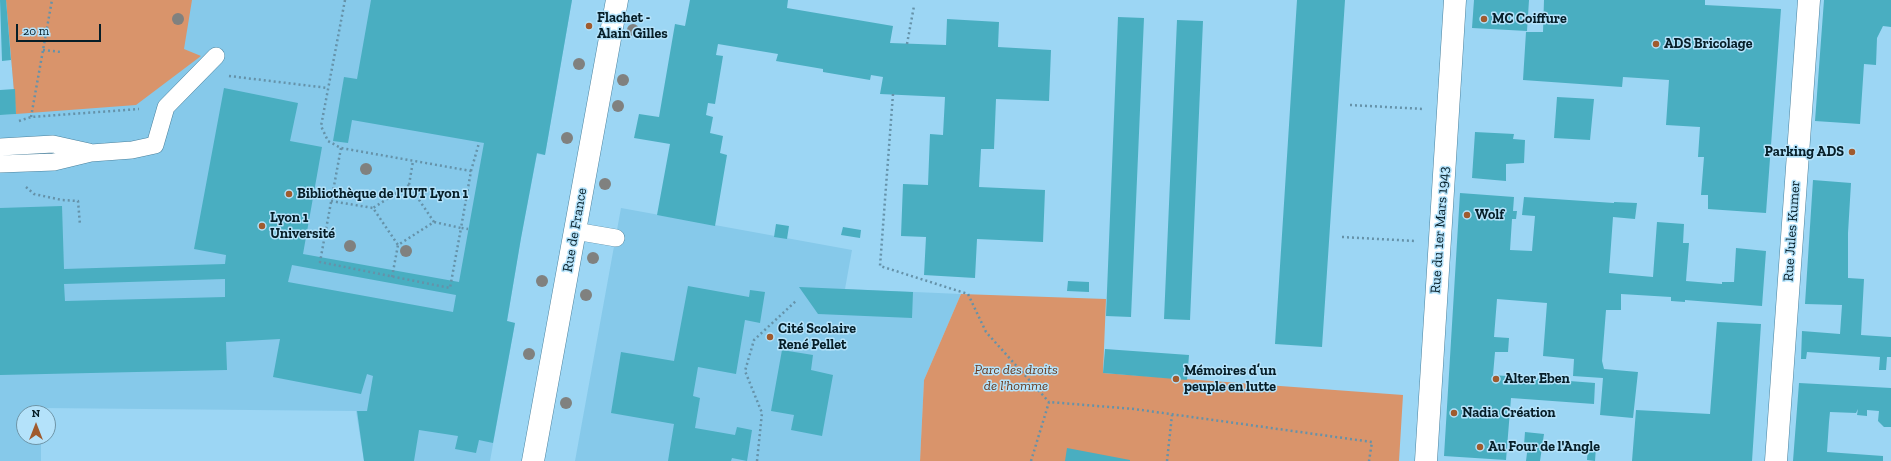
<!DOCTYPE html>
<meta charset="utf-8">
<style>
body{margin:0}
#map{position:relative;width:1891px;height:461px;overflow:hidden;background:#9cd6f4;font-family:"Zilla Slab",serif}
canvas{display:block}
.north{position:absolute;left:16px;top:405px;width:40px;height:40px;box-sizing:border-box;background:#b4e2fa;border:1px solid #6e94a6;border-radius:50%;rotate:0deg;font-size:11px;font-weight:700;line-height:16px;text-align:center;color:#061e28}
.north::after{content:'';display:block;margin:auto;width:14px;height:18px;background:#a05b2e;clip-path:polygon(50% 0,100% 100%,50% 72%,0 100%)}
.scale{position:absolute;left:16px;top:24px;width:85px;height:18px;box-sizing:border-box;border:2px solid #061e28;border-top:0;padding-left:5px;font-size:12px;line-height:14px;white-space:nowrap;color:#061e28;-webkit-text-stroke:3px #b4e2fa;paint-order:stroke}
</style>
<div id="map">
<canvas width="1891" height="461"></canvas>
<div class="north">N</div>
<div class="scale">20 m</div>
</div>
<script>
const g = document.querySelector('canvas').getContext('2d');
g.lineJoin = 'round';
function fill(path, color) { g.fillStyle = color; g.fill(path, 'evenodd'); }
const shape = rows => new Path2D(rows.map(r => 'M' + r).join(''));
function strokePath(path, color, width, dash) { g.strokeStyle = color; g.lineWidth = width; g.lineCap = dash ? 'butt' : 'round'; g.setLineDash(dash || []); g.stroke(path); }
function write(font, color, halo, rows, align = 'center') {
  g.font = font + ' "Zilla Slab",serif'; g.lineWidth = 3; g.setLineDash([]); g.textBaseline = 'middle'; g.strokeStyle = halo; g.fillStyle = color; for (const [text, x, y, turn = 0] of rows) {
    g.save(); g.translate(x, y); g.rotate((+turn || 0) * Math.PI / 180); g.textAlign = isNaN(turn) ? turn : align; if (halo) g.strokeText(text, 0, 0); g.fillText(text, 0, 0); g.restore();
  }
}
const built = shape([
 [6,0,572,0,545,155,537,154,521,238,507,321,515,323,490,461,364,461,356,411,42,408,42,413,24,413,24,437,41,437,41,461,0,461,0,115,16,114],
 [621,208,852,250,845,289,961,294,924,380,920,461,575,461]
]);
const green = shape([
 [6,0,192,0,184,49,201,56,136,105,16,114],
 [961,294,1106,299,1103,373,1403,395,1399,461,920,461,924,380]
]);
const building = shape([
 [0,0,6,0,11,60,2,61],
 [371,0,572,0,545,155,537,153,521,238,507,321,515,323,493,443,479,440,476,453,455,449,458,436,419,430,414,461,364,461,357,411,367,411,373,376,367,374,361,394,273,377,280,339,226,342,227,370,0,375,0,208,62,206,64,269,225,264,226,255,194,249,224,88,298,103,290,141,322,147,303,254,459,282,484,143,352,120,348,143,333,141,344,77,357,79],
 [292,265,456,295,453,312,288,282],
 [225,279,225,297,65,301,64,284],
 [690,0,788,0,787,8,893,26,890,43,946,45,947,19,999,22,998,47,1051,50,1049,101,996,99,994,149,981,149,979,187,1045,190,1043,242,977,239,975,278,924,275,926,237,901,236,903,184,928,185,930,134,943,135,945,97,880,94,883,77,871,75,870,80,823,72,823,69,776,61,778,54,718,44,716,55,723,56,715,104,708,103,706,115,713,117,710,133,723,136,720,153,727,155,715,226,657,215,670,144,634,138,639,114,659,117,675,24,685,26],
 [1297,0,1345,0,1322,347,1275,344],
 [1474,0,1529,0,1527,31,1472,28],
 [1544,0,1705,0,1705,5,1781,9,1766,213,1708,209,1708,195,1701,195,1704,157,1698,157,1700,127,1666,125,1669,80,1623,77,1622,87,1523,80,1526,32,1543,32],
 [1824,0,1891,0,1891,27,1883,26,1877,38,1876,65,1864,64,1860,124,1815,121],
 [1118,17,1144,18,1131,317,1106,316],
 [1177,20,1203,21,1190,320,1164,319],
 [15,89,16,114,0,115,0,90],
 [1557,97,1594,99,1590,140,1554,138],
 [1475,132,1514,134,1513,139,1525,140,1524,163,1506,164,1506,181,1472,178],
 [1813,180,1851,183,1848,233,1848,278,1864,279,1861,335,1891,337,1891,357,1887,357,1886,370,1879,370,1880,357,1807,352,1806,359,1801,359,1802,331,1840,334,1842,305,1805,304],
 [1460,193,1514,197,1513,211,1517,211,1516,219,1512,219,1510,250,1532,251,1535,216,1522,215,1524,197,1614,203,1614,202,1637,203,1635,219,1613,217,1609,273,1653,277,1657,222,1684,224,1683,243,1689,243,1686,281,1722,284,1722,282,1734,282,1736,248,1766,251,1762,306,1685,300,1685,302,1671,301,1671,297,1621,294,1621,310,1606,310,1602,361,1604,369,1638,372,1633,418,1600,415,1603,378,1573,376,1574,359,1543,356,1547,303,1497,299,1494,337,1509,338,1508,352,1495,352,1493,375,1595,383,1594,404,1511,398,1506,460,1444,456],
 [776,224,789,226,787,239,774,237],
 [843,227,861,230,860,238,841,235],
 [1068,281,1089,282,1089,292,1067,291],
 [688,286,749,297,750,290,765,292,760,323,745,320,736,374,698,367,693,396,700,398,695,428,735,435,737,427,752,430,747,461,732,458,731,461,668,461,674,424,611,413,621,352,674,361],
 [799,287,913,292,912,318,818,314],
 [1717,322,1761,324,1752,461,1632,461,1636,410,1710,414],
 [1105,349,1189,355,1187,380,1103,373],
 [782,350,813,355,811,370,833,375,822,436,791,430,794,415,771,411],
 [1799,383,1891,388,1891,427,1884,427,1878,421,1879,411,1867,410,1867,416,1857,415,1858,409,1856,413,1830,412,1829,422,1827,452,1883,456,1883,461,1793,461],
 [1525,432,1544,434,1540,461,1526,461,1528,445,1524,445],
 [1588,447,1596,447,1595,461,1587,460],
 [1067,448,1130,460,1130,461,1065,461]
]);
const path = shape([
 [345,0,321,126,328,141,341,148,471,171,461,228,468,229],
 [907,44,914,6],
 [43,50,61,52],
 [229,76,328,88],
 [893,94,880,266,968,294,986,332,1049,402],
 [1350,105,1424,109],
 [31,117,52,0],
 [19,121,31,117,139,109],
 [341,148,320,262,450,288,461,228,434,222],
 [471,171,479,143],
 [409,185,373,208,398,245,434,222,409,185,413,161],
 [26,187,34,194,62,200,78,201,80,225],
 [331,201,373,208],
 [1342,237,1415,241],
 [392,277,398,245],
 [757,461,762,413,745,371,754,340,797,300],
 [1031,461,1049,402,1134,409,1372,442,1369,461],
 [1167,461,1172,415]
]);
const service = shape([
 [0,147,53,144,89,152],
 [0,164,54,162,91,153,132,150,155,145,166,107,216,56],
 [575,231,616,238]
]);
const minor = shape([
 [533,461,617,0],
 [1776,461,1809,0]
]);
const tertiary = shape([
 [1426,461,1455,0]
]);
const trees = [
 [178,19],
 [633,30],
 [579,64],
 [623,80],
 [618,106],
 [567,138],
 [366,169],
 [605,184],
 [350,246],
 [406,251],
 [593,258],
 [542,281],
 [586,295],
 [529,354],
 [566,403]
];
const markers = [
 [1484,19,4,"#a05b2e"],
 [589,26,4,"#a05b2e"],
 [1656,44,4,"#a05b2e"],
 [1852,152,4,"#a05b2e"],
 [289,194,4,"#a05b2e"],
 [1467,215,4,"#a05b2e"],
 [262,226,4,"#a05b2e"],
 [770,337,4,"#a05b2e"],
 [1176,379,4,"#a05b2e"],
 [1496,379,4,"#a05b2e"],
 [1454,413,4,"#a05b2e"],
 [1480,447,4,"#a05b2e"]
];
const poiNames = [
 ["Flachet -",597,18],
 ["Alain Gilles",597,34],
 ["MC Coiffure",1492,19],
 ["ADS Bricolage",1664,44],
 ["Parking ADS",1844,152,"right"],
 ["Bibliothèque de l'IUT Lyon 1",297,194],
 ["Wolf",1475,215],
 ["Lyon 1",270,218],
 ["Université",270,234],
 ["Cité Scolaire",778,329],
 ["René Pellet",778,345],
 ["Mémoires d’un",1184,371],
 ["peuple en lutte",1184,387],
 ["Alter Eben",1504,379],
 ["Nadia Création",1462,413],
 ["Au Four de l'Angle",1488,447]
];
const streetNames = [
 ["Rue de France",575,230,-80],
 ["Rue du 1er Mars 1943",1440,230,-86],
 ["Rue Jules Kumer",1792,231,-86]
];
const parkNames = [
 ["Parc des droits",1016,370],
 ["de l'homme",1016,386]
];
fill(built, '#86c9ea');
fill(green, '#d9946b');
fill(building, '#49aec1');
strokePath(service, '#4b829e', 18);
strokePath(minor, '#4b829e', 23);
strokePath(tertiary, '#4b829e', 23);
strokePath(path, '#6592a9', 2.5, [2, 3]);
strokePath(service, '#fff', 17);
strokePath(minor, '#fff', 22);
strokePath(tertiary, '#fff', 22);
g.fillStyle = '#80817f';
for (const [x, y] of trees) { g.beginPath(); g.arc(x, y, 6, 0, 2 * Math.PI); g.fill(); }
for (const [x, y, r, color] of markers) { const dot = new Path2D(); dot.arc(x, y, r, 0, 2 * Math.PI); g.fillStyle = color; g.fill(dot); strokePath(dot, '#b4e2fa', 1.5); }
write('bold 14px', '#061e28', '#b4e2fa', poiNames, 'left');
write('14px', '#061e28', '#b4e2fa', streetNames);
write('italic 14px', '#693b1f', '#b4e2fa', parkNames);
</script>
